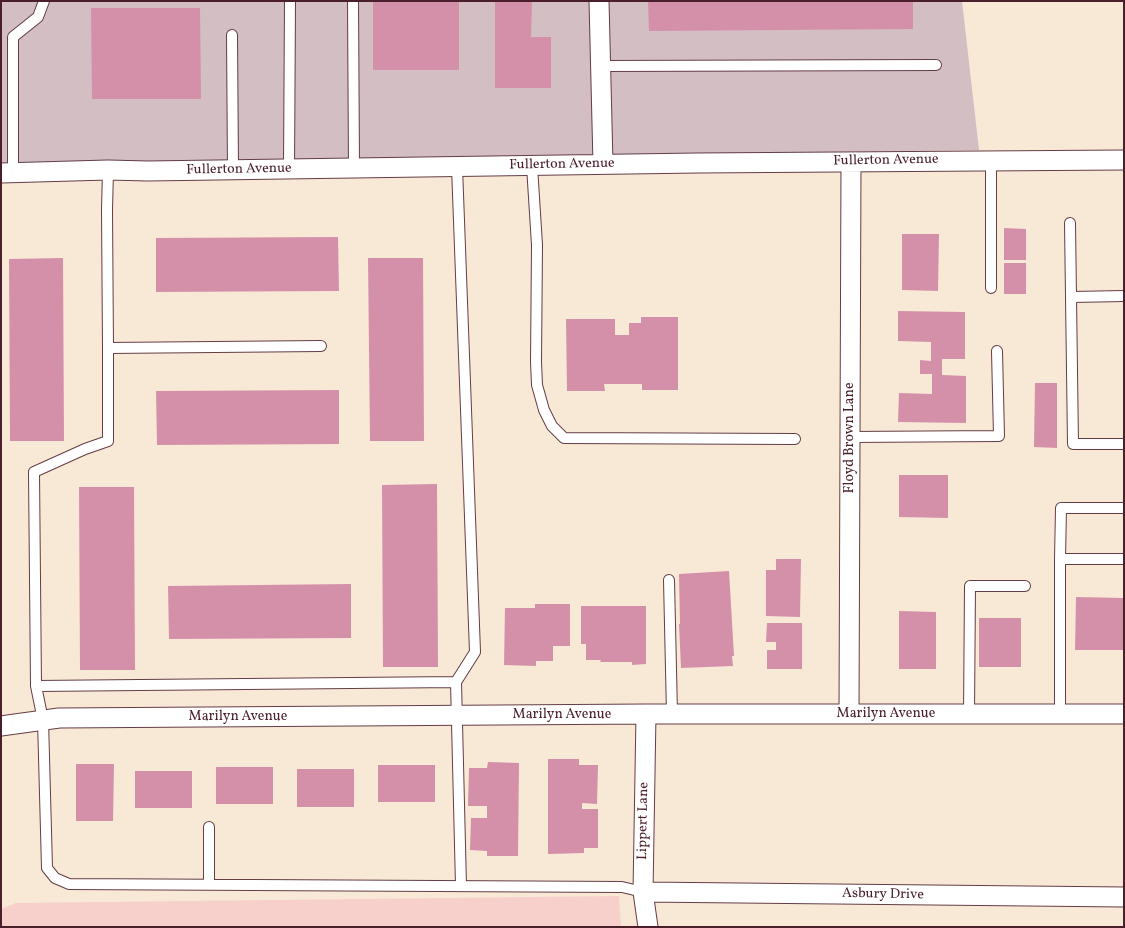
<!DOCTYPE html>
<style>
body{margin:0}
#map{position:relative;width:1125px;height:928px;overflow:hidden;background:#f8e8d6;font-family:Vollkorn,serif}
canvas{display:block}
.frame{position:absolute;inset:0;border:2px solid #4a1f2b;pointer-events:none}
</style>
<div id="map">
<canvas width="1125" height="928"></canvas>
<div class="frame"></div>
</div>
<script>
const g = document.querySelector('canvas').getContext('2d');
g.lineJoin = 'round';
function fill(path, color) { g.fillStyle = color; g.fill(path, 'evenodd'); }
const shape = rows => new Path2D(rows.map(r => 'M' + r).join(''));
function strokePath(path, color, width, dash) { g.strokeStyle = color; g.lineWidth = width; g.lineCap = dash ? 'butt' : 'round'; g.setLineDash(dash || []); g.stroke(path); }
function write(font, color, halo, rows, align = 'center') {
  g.font = font + ' Vollkorn,serif'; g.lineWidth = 3; g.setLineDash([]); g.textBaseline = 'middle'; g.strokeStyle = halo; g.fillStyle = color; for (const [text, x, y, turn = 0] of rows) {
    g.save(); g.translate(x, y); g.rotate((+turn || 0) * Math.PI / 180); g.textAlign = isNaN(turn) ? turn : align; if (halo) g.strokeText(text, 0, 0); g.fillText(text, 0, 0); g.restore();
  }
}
const built = shape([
 [619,896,621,927,1,927,1,909,16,903]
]);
const industrial = shape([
 [1,1,962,1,979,150,1,164]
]);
const building = shape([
 [373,1,459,1,459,70,373,70],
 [495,1,532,1,531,37,551,37,551,88,495,88],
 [648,1,913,1,913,29,649,31],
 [91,8,200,8,201,99,92,99],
 [1004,228,1026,229,1026,260,1004,260],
 [902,234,939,234,938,291,902,290],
 [338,237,339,291,156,292,156,238],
 [63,258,64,441,10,441,9,259],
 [368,258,423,258,424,441,370,441],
 [1004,263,1026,263,1026,294,1004,294],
 [898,311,965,312,965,359,942,359,942,375,966,376,966,423,898,422,899,393,932,394,932,374,920,374,920,360,931,361,931,342,898,341],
 [641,317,678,317,678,390,642,390,642,384,604,384,605,391,567,391,566,319,615,319,615,335,629,335,629,323,641,323],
 [1035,383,1057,383,1057,448,1034,447],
 [339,390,339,444,157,445,156,391],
 [899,475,948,475,948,518,899,517],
 [437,484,438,667,383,667,382,485],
 [79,487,134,487,135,670,80,670],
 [776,559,801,559,800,617,766,616,766,570,776,570],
 [729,571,734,656,732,656,733,666,681,668,679,624,680,624,679,574],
 [351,584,351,638,169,639,168,586],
 [1076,597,1124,598,1124,650,1075,650],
 [535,604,570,604,570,646,553,646,553,661,536,661,536,666,504,665,505,608,535,608],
 [581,606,646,606,646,664,632,665,632,662,600,662,601,660,586,660,586,644,581,644],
 [899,611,936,612,936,669,899,669],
 [979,618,1021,618,1021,667,979,667],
 [767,623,802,623,802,669,767,669,767,650,776,650,776,642,766,642],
 [548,759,579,759,579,765,598,765,597,804,582,803,582,809,598,809,598,848,584,848,584,853,548,854],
 [488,762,519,763,518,856,487,856,487,851,470,850,471,818,487,818,487,806,468,806,469,768,487,768],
 [76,764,114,764,113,821,76,821],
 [378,765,435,765,435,802,378,802],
 [216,767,273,767,273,804,216,804],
 [297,769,354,769,354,807,297,807],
 [135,771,192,771,192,808,135,808]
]);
const lane = shape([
 [353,1,354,168],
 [232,35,233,170],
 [601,66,936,65],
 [991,160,991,288],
 [532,166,537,245,536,362,537,385,544,410,552,426,564,438,795,439],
 [457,167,475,652,456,682,461,886],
 [289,169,290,1],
 [108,170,107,210,108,348,108,441,85,449,34,472,36,686,43,720,47,868,55,878,69,884,622,887,643,892],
 [13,173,13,37,38,17,44,1],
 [1070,223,1073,444,1124,444],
 [1072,297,1124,296],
 [108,348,321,346],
 [850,437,999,436,997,351],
 [1060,559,1124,559],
 [669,580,672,714],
 [36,686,456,682],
 [1060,713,1060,559,1061,508,1124,508],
 [969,714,970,586,1025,586],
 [209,885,209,827]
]);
const street = shape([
 [599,1,603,164],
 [1,173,108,170,148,171,698,163,1124,160],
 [646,714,643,892,648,927],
 [849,714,851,162],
 [1,726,8,725,59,718,646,714,1124,714],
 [643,892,1124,897]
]);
const streetNames = [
 ["Fullerton Avenue",886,161,-1],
 ["Fullerton Avenue",562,165,-1],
 ["Fullerton Avenue",239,170,-1],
 ["Floyd Brown Lane",850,438,-90],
 ["Marilyn Avenue",886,714],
 ["Marilyn Avenue",562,715],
 ["Marilyn Avenue",238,717],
 ["Lippert Lane",644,821,-89],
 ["Asbury Drive",883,895,1]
];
fill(built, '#f7d0cc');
fill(industrial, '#d2bec3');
fill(building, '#d590a9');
strokePath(lane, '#643d45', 12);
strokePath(street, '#643d45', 21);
strokePath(lane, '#fff', 10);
strokePath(street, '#fff', 19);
write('14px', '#4a1f2b', '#fff', streetNames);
</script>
